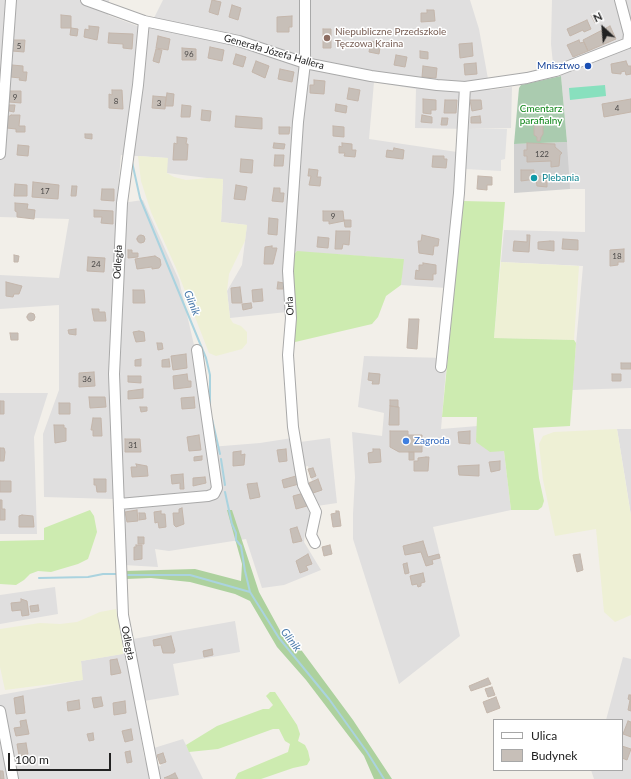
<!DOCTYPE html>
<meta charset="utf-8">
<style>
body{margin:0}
#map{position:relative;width:631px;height:779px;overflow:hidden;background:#f2efe9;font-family:Lato,sans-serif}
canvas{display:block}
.legend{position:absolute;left:493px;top:719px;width:130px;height:52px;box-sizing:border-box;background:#fff;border:1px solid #a7a7a7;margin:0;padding:5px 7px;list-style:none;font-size:12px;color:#222}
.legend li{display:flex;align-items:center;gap:8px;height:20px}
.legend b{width:20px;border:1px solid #a7a7a7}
.north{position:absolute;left:583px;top:8px;width:40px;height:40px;-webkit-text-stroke:3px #fff;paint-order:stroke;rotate:334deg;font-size:11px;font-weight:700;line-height:16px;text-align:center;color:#222}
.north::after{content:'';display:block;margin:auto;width:14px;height:18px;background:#222;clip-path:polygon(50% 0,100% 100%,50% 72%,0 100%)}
.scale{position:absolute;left:8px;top:753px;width:103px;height:18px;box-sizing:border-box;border:2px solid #222;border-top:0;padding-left:5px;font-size:12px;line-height:14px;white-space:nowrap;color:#222;-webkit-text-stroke:3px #fff;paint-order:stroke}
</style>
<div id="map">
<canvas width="631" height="779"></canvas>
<ul class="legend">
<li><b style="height:5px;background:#fff"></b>Ulica</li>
<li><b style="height:11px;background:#c7bfb8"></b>Budynek</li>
</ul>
<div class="north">N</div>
<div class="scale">100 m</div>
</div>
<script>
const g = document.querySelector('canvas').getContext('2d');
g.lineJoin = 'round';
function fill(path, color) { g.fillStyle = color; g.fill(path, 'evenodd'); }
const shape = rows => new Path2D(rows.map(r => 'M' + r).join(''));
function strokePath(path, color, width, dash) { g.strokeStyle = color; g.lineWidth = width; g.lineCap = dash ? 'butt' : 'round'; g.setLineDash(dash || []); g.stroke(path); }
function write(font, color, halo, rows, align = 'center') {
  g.font = font + ' Lato,sans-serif'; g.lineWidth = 3; g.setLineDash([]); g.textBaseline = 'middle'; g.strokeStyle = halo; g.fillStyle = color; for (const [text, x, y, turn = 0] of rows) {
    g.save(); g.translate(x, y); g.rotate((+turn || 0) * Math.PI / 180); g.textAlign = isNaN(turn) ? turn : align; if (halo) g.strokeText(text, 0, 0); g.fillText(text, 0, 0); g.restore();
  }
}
const residential = shape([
 [0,0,109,0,108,15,148,30,163,0,470,0,479,29,490,90,512,87,511,128,468,129,415,128,416,89,374,82,369,139,457,152,447,288,401,285,403,259,286,251,287,312,230,318,227,291,242,265,247,225,221,222,223,180,167,173,167,158,121,155,117,200,122,203,143,200,179,280,194,345,210,447,260,443,292,438,312,514,305,532,304,542,321,570,284,585,262,588,246,539,169,551,155,549,158,567,124,565,122,509,113,499,44,497,43,434,59,390,59,305,0,309,0,275,59,278,69,219,0,217],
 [552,0,631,0,631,388,572,390,583,266,501,262,504,230,585,232,585,189,568,189,567,142,561,76,553,64,551,44],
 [364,356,447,358,441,429,478,426,476,442,504,451,511,510,433,527,460,636,399,684,353,539,353,514,355,477,352,432,382,436,384,413,358,407],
 [0,393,48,393,34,437,37,534,0,534],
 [617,429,631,429,631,516,626,484],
 [330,438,337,503,317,506,306,483,312,481,308,466,303,467,300,442],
 [55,587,58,614,0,624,0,595],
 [235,621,240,652,173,664,179,695,144,701,133,639],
 [127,653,144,756,151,779,0,779,0,695,82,680,81,661],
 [623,657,631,659,631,779,594,779,591,770,622,770,622,720,606,720],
 [183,739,203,779,159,779,156,767,161,766,154,748]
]);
const religious = shape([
 [567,142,570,189,514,193,514,144]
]);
const farmland = shape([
 [138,156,168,158,167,173,174,177,186,180,209,178,223,179,221,222,247,225,245,241,229,274,227,291,230,318,233,323,241,326,247,332,247,343,242,349,216,356,209,353,176,268,151,212,141,181],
 [501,262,579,266,574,340,494,338],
 [617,429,631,516,631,615,615,622,604,612,596,529,555,536,543,480,539,444,543,436,554,432],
 [116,609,124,649,123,654,81,661,83,680,5,690,0,667,0,629,40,623,60,624,77,622,100,612]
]);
const grass = shape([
 [463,201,505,202,494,338,574,340,576,343,570,426,533,428,539,478,544,501,542,507,538,510,511,510,504,451,490,452,476,442,477,417,442,417],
 [297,251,404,259,401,285,386,296,378,317,372,324,291,343,291,257],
 [90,510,94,516,97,532,88,559,78,564,51,572,38,571,30,574,24,580,16,585,0,584,0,541,44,540,44,528],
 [270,692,275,692,297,725,300,734,298,741,305,745,308,751,310,760,307,765,293,768,261,779,235,779,238,773,288,752,290,744,285,741,279,729,273,729,218,749,189,752,186,745,217,726,263,709,269,709,273,705,266,696]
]);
const forest = shape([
 [227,510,232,510,259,592,283,636,302,651,353,720,392,779,374,779,364,756,306,680,277,647,250,601,235,594,190,582,151,578,126,579,124,571,195,569,241,581,242,564]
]);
const cemetery = shape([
 [561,76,567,142,514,144,519,88,521,85]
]);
const pitch = shape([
 [605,85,606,96,570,100,569,88]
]);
const parking = shape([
 [468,129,507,129,505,159,501,160,501,171,465,169]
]);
const stream = shape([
 [132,162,140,198,206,358,210,375,210,404],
 [212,419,220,454],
 [221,459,225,485],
 [225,492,232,524,236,533,236,540,241,546,245,571,250,592,279,638,329,699,367,752,384,779],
 [124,575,190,575,250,592],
 [39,578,88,577,103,574,117,574]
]);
const building = shape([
 [212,0,221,2,218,15,209,12,212,0],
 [232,5,241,8,238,20,229,17,232,5],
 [427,10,434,10,435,21,421,22,421,13,427,13,427,10],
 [593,14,597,22,595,23,591,15,593,14],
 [61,15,71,16,71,28,61,28,61,15],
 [292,16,292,27,289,27,289,32,277,32,277,17,292,16],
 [587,20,591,29,584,32,583,30,570,36,567,29,587,20],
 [89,26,99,27,97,40,84,37,85,29,89,30,89,26],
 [610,26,616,39,588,51,583,40,610,26],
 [71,28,78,29,77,36,70,35,71,28],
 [323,29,331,29,331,48,323,48,323,29],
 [109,33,133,34,132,49,123,48,123,44,108,43,109,33],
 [158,36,170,39,168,50,156,48,158,36],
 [13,40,25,40,24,52,12,51,13,40],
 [375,40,381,41,379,54,369,52,371,41,375,42,375,40],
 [579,40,580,43,584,42,588,51,573,57,567,45,579,40],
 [472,43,473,56,460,58,459,44,472,43],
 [210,47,224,50,222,61,208,58,210,47],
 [182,48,196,49,196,60,182,60,182,48],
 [156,49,162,50,159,63,153,61,156,49],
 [420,51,428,52,428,59,420,58,420,51],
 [236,54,246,57,243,67,233,64,236,54],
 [396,55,407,57,405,67,394,65,396,55],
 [256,61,269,66,265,78,252,72,256,61],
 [626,61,628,66,631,66,631,74,626,75,625,71,621,72,621,74,612,73,611,64,626,61],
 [476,63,477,74,465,75,464,64,476,63],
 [12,65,23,66,23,72,27,72,26,81,19,80,20,78,11,77,12,65],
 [423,66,437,68,436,78,422,77,423,66],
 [280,69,294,72,292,82,278,79,280,69],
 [314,80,325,81,324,94,310,93,310,85,314,85,314,80],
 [349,88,360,90,358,101,347,99,349,88],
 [112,90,122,90,123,109,109,108,109,94,112,95,112,90],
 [10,91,21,91,21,103,9,102,10,91],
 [167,93,174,94,173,106,165,106,167,93],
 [153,96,166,97,165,109,152,108,153,96],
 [423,99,436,100,436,110,431,110,431,114,423,113,423,99],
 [631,99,631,112,604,117,602,104,631,99],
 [445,100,457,100,456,113,444,113,445,100],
 [470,100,481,100,482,109,472,111,470,100],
 [336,104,347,106,346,113,335,111,336,104],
 [9,105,15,105,14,112,9,111,9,105],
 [182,105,191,106,190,117,181,117,182,105],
 [202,110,211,111,210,121,201,120,202,110],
 [11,115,20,115,19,126,25,126,25,132,16,132,16,129,7,128,8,116,10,116,11,115],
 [422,115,432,117,432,123,421,122,422,115],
 [236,116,262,118,262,129,235,127,236,116],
 [480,116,481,123,471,123,471,117,480,116],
 [442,118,448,118,447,125,441,125,442,118],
 [536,119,541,119,541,123,543,123,543,134,541,137,540,141,537,141,537,137,534,135,534,123,537,123,536,119],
 [333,126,344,127,344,137,333,136,333,126],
 [279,127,290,127,289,134,279,134,279,127],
 [85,134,92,134,92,139,85,138,85,134],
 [177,137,187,138,186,144,188,144,187,160,173,160,174,143,177,144,177,137],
 [274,143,285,144,284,149,273,148,274,143],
 [342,143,352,144,352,150,356,150,355,157,344,156,345,153,339,153,339,146,342,147,342,143],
 [527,143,555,144,555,147,562,153,560,155,559,166,551,167,551,161,527,162,527,156,524,156,524,150,527,150,527,143],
 [18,145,29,146,28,156,17,155,18,145],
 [394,148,404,150,403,159,386,157,387,150,393,151,394,148],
 [275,155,284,155,283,166,274,166,275,155],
 [433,156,444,156,444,159,447,159,446,168,432,167,433,156],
 [241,159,253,160,252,173,240,172,241,159],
 [309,169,318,170,317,177,321,177,320,186,309,185,311,176,308,176,309,169],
 [521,170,534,170,534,176,547,176,547,187,537,186,536,179,521,181,521,170],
 [478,176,492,177,492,185,487,185,487,190,477,189,478,176],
 [33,182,59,185,58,199,32,197,33,182],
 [15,184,27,185,27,196,14,196,15,184],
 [236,185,247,187,245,200,234,199,236,185],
 [72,186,77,186,76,196,71,196,72,186],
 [274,188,280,188,280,193,284,193,283,202,272,201,274,188],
 [102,189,114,189,114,201,101,200,102,189],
 [15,203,28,204,27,209,35,210,34,219,17,217,17,212,15,211,15,203],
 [94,210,113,211,113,224,101,223,102,217,94,217,94,210],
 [323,211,343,211,344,221,329,224,329,221,323,221,323,211],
 [269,218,278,219,277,235,268,234,269,218],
 [344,220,351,220,351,227,345,227,344,220],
 [336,231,350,231,349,245,343,244,342,249,335,249,336,231],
 [422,235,439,239,438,246,434,246,433,255,419,253,418,241,421,241,422,235],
 [527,235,530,235,529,252,513,251,514,241,527,242,527,235],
 '137 239a4 4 0 1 1 8 0a4 4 0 1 1-8 0Z',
 [318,237,329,238,328,248,317,247,318,237],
 [563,239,578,240,578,250,562,249,563,239],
 [550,241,554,241,554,251,538,249,538,242,550,241],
 [272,246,272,248,277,248,273,264,264,264,265,247,272,246],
 [624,249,624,262,618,262,618,265,610,266,610,250,624,249],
 [128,250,132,250,132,253,138,253,138,257,128,258,128,250],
 [14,255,19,256,18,262,14,262,14,255],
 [155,256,160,259,161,265,159,268,152,269,152,267,137,269,135,259,155,256],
 [88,257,105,258,104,272,87,271,88,257],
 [423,263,436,265,436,274,433,274,433,280,415,279,416,270,419,271,419,265,423,265,423,263],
 [6,282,22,286,19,294,14,294,13,297,6,296,6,282],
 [278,282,284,283,283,289,277,289,278,282],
 [240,287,242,303,232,303,231,288,240,287],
 [262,289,263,301,253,302,252,290,262,289],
 [133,290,144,290,145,303,133,303,133,290],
 [251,303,252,308,243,310,242,304,251,303],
 [92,309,99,309,99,312,105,312,106,321,94,321,92,309],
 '27 317a4 4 0 1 1 8 0a4 4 0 1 1-8 0Z',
 [409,319,419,319,417,349,407,348,409,319],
 [76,329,76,335,69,334,68,330,76,329],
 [139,331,144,332,145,341,136,342,133,332,139,331],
 [10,333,18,333,18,340,11,340,10,333],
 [157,343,162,343,163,349,158,350,157,343],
 [186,354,187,368,173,370,171,356,186,354],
 [141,359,141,366,135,366,135,360,141,359],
 [169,359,170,367,162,367,162,360,169,359],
 [621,363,631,363,631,369,621,369,621,363],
 [94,372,95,386,79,387,79,373,94,372],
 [369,373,380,374,379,384,372,384,373,381,368,380,369,373],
 [187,374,188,381,191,381,191,387,174,389,173,376,187,374],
 [612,374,621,374,621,381,612,381,612,374],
 [128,376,141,376,141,383,128,382,128,376],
 [143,389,143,398,128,399,128,391,143,389],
 [89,397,105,397,106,407,90,408,89,397],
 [194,397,195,408,182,409,181,398,194,397],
 [390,400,398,400,398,407,390,406,390,400],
 [0,401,4,401,4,414,0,414,0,401],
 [59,403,70,403,70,414,59,414,59,403],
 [390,406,399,407,399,425,389,425,390,406],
 [140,407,147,407,147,411,141,412,140,407],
 [93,418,101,418,102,436,93,436,93,430,91,430,93,418],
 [54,425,64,425,64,428,66,428,66,441,55,443,54,425],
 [390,431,408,431,408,435,422,435,422,452,399,452,390,447,390,431],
 [470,431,470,444,459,443,458,432,470,431],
 [199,435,201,450,189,451,187,437,199,435],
 [125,439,140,439,141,452,125,452,125,439],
 [0,448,4,448,5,452,4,461,0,461,0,448],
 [286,449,287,461,279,462,277,450,286,449],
 [373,449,380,449,381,462,369,463,368,453,373,452,373,449],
 [241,451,241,455,245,454,244,465,233,466,233,452,241,451],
 [409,452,414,452,414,460,409,460,409,452],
 [202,456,202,460,194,461,194,457,202,456],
 [426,457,429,457,428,471,414,471,414,461,418,461,418,458,426,457],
 [500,461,500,470,491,472,489,462,500,461],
 [136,464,147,466,148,476,132,477,131,467,137,467,136,464],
 [479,465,479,476,459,475,458,466,479,465],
 [313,468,316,476,311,478,308,469,313,468],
 [183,474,184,489,180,489,180,483,172,484,171,475,183,474],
 [296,476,299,484,284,488,282,480,296,476],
 [205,477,206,483,193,486,193,478,205,477],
 [94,479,106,479,106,492,97,492,96,485,94,485,94,479],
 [318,479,322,490,313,493,309,483,318,479],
 [0,481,11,481,11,492,0,492,0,481],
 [257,483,260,497,250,499,247,484,257,483],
 [304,493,307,506,296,509,293,496,304,493],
 [0,500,2,500,2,509,5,509,5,520,0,520,0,500],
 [182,508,184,524,176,527,174,525,173,513,179,513,179,509,182,508],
 [137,510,138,521,127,522,125,512,137,510],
 [161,511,161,514,165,514,166,527,159,528,158,522,155,523,154,512,161,511],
 [336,511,339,511,341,526,333,527,331,514,336,513,336,511],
 [139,513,145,513,146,519,139,520,139,513],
 [22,515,33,516,34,527,19,527,19,516,22,515],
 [297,527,302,541,293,543,290,529,297,527],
 [138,537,144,537,144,544,138,544,138,537],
 [423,541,428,557,439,554,440,558,432,560,433,564,426,566,421,552,405,555,403,546,423,541],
 [136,545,142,545,142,559,134,560,134,547,136,547,136,545],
 [330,545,332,554,324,556,322,547,330,545],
 [308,554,312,564,306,566,308,570,300,573,296,561,308,554],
 [580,554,583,570,577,572,573,555,580,554],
 [407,563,409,573,405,574,403,564,407,563],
 [423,573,425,582,421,583,421,586,418,587,417,584,412,585,410,576,423,573],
 [21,599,27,601,29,615,22,616,21,610,12,611,11,603,21,602,21,599],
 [38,605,39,611,31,612,30,606,38,605],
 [171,636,175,651,174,653,163,653,161,645,154,646,153,640,171,636],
 [212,649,213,655,204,657,203,651,212,649],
 [117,659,121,673,111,675,110,660,117,659],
 [488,678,491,684,471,691,469,686,488,678],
 [492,687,495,695,488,697,485,689,492,687],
 [629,695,631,695,631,711,628,710,630,700,628,699,629,695],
 [23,696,25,713,16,714,14,698,23,696],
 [101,697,103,706,94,708,92,698,101,697],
 [496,697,500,708,487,713,483,702,496,697],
 [79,700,80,709,68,711,67,702,79,700],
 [125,701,126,713,114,715,113,703,125,701],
 [26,720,29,734,16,736,14,728,21,727,20,721,26,720],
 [628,721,631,722,631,737,623,734,628,721],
 [131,729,133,740,125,742,122,731,131,729],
 [93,733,94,740,89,741,87,734,93,733],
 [26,743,28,754,19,756,17,744,26,743],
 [622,746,631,749,627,760,622,758,622,746],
 [130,751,132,762,127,763,125,752,130,751],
 [163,753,166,762,160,764,157,755,163,753],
 [0,771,3,771,4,779,0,779,0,771],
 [175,773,178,779,164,778,169,776,175,773]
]);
const minor = shape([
 [86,0,144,21,239,41,305,63,371,76,437,85,465,87,527,78,556,71,628,43],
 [305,0,305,63,298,122,288,271,291,318,288,355,293,427,300,469,303,485,316,512,311,535,315,543],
 [620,0,629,34,628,43],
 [144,21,138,85,122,203,114,374,123,615,155,779],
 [0,154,11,0],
 [441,367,459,193,465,87],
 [119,504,208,496,214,494,217,488,197,350],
 [0,711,13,779]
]);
const markers = [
 [327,38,4,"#8d6e63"],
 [588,66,4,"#1a4fb4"],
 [534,178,4,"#0f9aa8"],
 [406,441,4,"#3f7fe0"]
];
const numberNames = [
 ["5",19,46],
 ["96",189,54],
 ["9",15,97],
 ["8",116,101],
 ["3",159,103],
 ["4",617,108],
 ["122",542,154],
 ["17",45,191],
 ["9",333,216],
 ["18",617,256],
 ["24",96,264],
 ["36",87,379],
 ["31",133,445]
];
const educationNames = [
 ["Niepubliczne Przedszkole",335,32],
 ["Tęczowa Kraina",335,44]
];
const streetNames = [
 ["Generała Józefa Hallera",274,52,16],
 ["Odległa",118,262,-87],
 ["Orla",290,306,-94],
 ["Odległa",128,643,79]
];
const transitNames = [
 ["Mnisztwo",580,66]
];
const parkNames = [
 ["Cmentarz",541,109],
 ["parafialny",541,121]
];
const cultureNames = [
 ["Plebania",542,178]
];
const shopNames = [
 ["Zagroda",414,441]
];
const waterNames = [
 ["Glinik",192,303,68],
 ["Glinik",291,640,53]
];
fill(residential, '#e0dfdf');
fill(religious, '#d0d0d0');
fill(farmland, '#eef0d5');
fill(grass, '#cdebb0');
fill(forest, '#add19e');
fill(cemetery, '#aacbaf');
fill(pitch, '#88e0be');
fill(parking, '#e2e2e2');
strokePath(stream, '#aad3df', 2);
fill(building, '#c7bfb8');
strokePath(building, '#c4b6ab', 1);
strokePath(minor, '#a9a9a9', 12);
strokePath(minor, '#fff', 10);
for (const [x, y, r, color] of markers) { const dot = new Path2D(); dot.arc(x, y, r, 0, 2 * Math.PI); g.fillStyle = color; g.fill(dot); strokePath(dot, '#fff', 1.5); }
write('8px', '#4b4948', null, numberNames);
write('10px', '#785e54', '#fff', educationNames, 'left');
write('10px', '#222', '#fff', streetNames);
write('10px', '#164399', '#fff', transitNames, 'right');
write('10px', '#0c8416', '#fff', parkNames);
write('10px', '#0d838f', '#fff', cultureNames, 'left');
write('10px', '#366cbe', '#fff', shopNames, 'left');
write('italic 11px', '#4a7aab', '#fff', waterNames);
</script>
